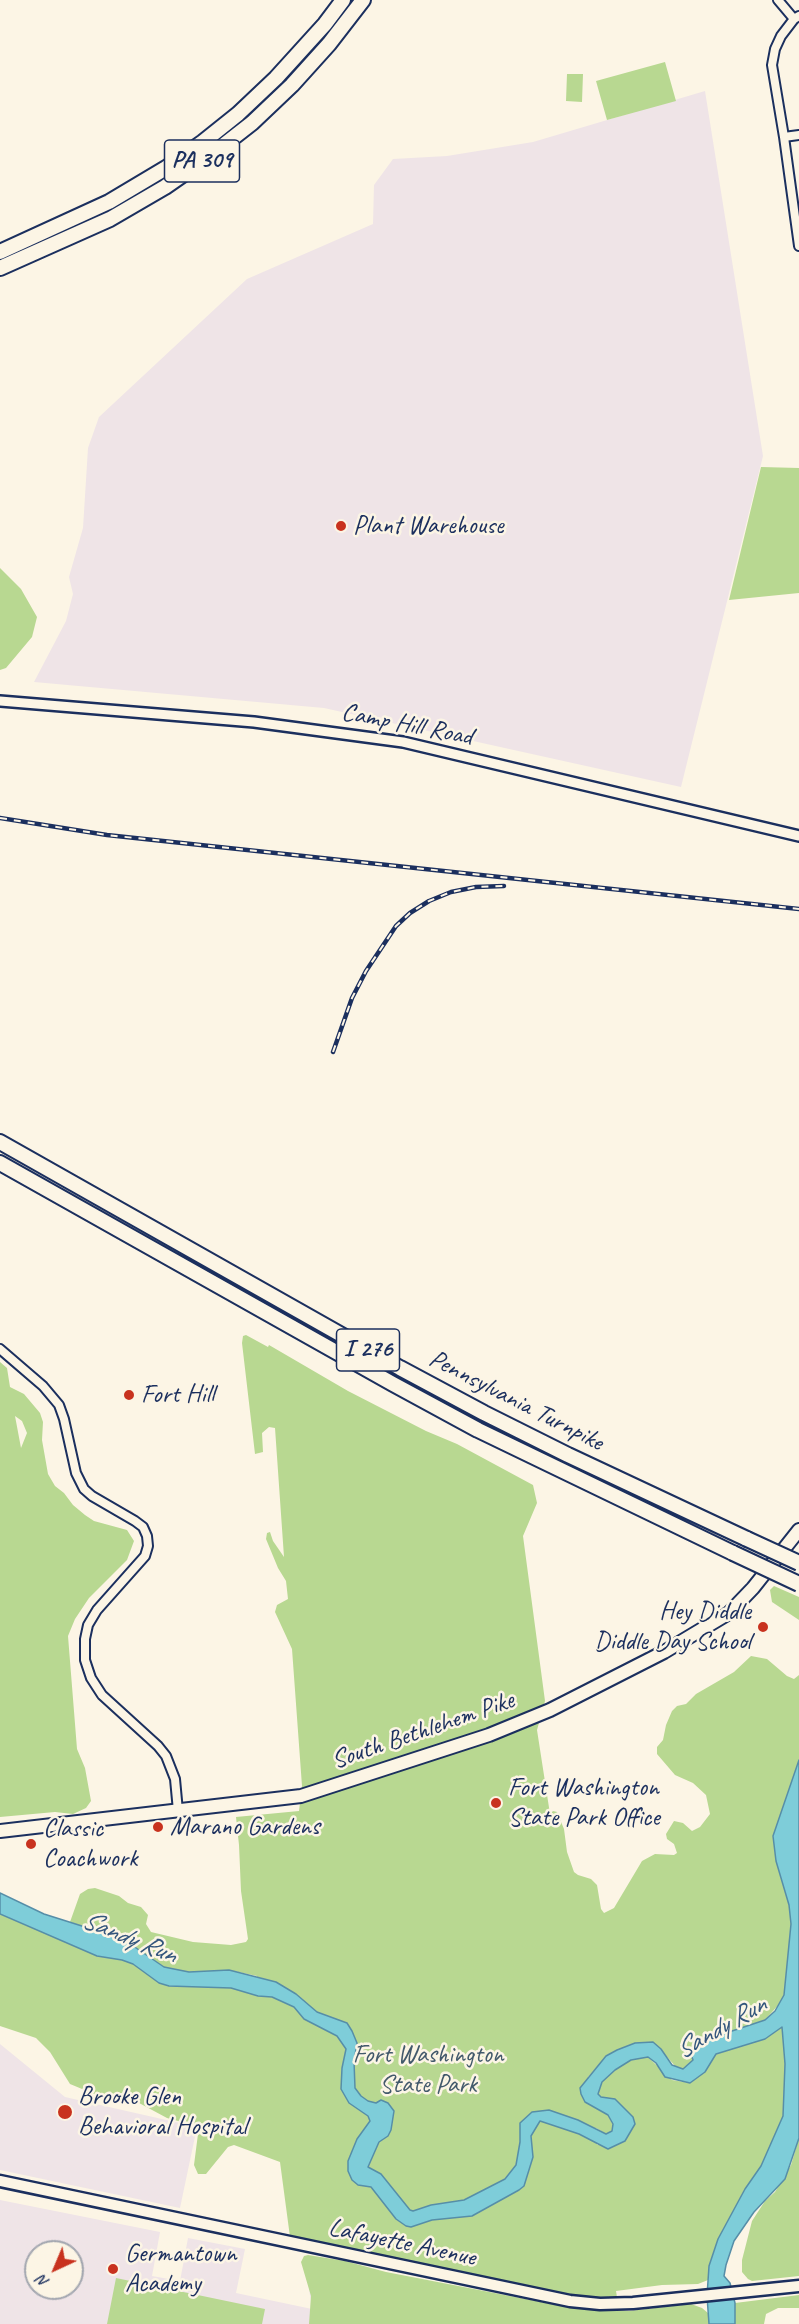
<!DOCTYPE html>
<style>
body{margin:0}
#map{position:relative;width:799px;height:2324px;overflow:hidden;background:#fcf5e5;font-family:Caveat,sans-serif}
canvas{display:block}
.north{position:absolute;left:24px;top:2240px;width:60px;height:60px;box-sizing:border-box;background:#fcf5e5;border:2px solid #a2a6af;border-radius:50%;rotate:224deg;font-size:16px;font-weight:700;line-height:24px;text-align:center;color:#1b2f5e}
.north::after{content:'';display:block;margin:auto;width:21px;height:27px;background:#c8321e;clip-path:polygon(50% 0,100% 100%,50% 72%,0 100%)}
</style>
<div id="map">
<canvas width="799" height="2324"></canvas>
<div class="north">N</div>
</div>
<script>
const g = document.querySelector('canvas').getContext('2d');
g.lineJoin = 'round';
function fill(path, color) { g.fillStyle = color; g.fill(path, 'evenodd'); }
const shape = rows => new Path2D(rows.map(r => 'M' + r).join(''));
function strokePath(path, color, width, dash) { g.strokeStyle = color; g.lineWidth = width; g.lineCap = dash ? 'butt' : 'round'; g.setLineDash(dash || []); g.stroke(path); }
function write(font, color, halo, rows, align = 'center') {
  g.font = font + ' Caveat,sans-serif'; g.lineWidth = 5; g.setLineDash([]); g.textBaseline = 'middle'; g.strokeStyle = halo; g.fillStyle = color; for (const [text, x, y, turn = 0] of rows) {
    g.save(); g.translate(x, y); g.rotate((+turn || 0) * Math.PI / 180); g.textAlign = isNaN(turn) ? turn : align; if (halo) g.strokeText(text, 0, 0); g.fillText(text, 0, 0); g.restore();
  }
}
const built = shape([
 [705,91,763,456,681,787,324,708,34,682,66,621,73,594,69,577,83,528,88,448,99,417,247,279,373,224,374,185,393,159,447,156,533,142],
 [0,2044,65,2097,197,2127,180,2208,0,2170],
 [0,2200,160,2232,152,2276,180,2281,188,2238,245,2249,236,2293,312,2309,305,2262,551,2324,0,2324],
 [36,2252,72,2252,72,2288,36,2288]
]);
const green = shape([
 [665,62,676,101,607,120,596,81],
 [567,74,583,74,582,102,566,101],
 [761,467,799,468,799,593,729,600],
 [0,568,21,589,37,617,32,637,6,668,0,670],
 [246,1335,268,1347,269,1345,348,1391,426,1431,457,1444,533,1485,537,1503,523,1536,545,1701,537,1730,550,1814,553,1811,557,1812,564,1829,567,1852,574,1872,578,1875,591,1879,597,1885,601,1909,604,1913,614,1908,642,1861,655,1854,674,1855,677,1853,674,1844,667,1839,666,1834,674,1821,683,1823,692,1831,700,1827,710,1814,706,1795,693,1783,675,1775,657,1754,657,1747,663,1740,666,1725,672,1711,677,1706,686,1704,696,1694,734,1672,751,1656,767,1659,787,1676,794,1679,799,1675,799,1760,773,1836,776,1861,789,1905,791,1924,784,1995,781,2002,765,2020,708,2039,691,2054,693,2060,683,2069,677,2068,667,2057,645,2042,635,2043,617,2050,598,2066,588,2077,602,2110,608,2115,613,2125,612,2131,606,2134,596,2128,597,2145,633,2117,615,2099,601,2097,598,2094,602,2082,615,2070,631,2060,648,2057,672,2080,690,2083,705,2072,716,2054,765,2039,782,2026,785,2064,783,2116,761,2166,745,2189,737,2204,709,2266,708,2280,698,2284,662,2285,616,2291,617,2297,594,2299,290,2237,280,2162,234,2145,228,2147,206,2174,198,2174,194,2165,198,2134,193,2125,167,2118,126,2096,99,2096,70,2084,50,2052,36,2038,0,2026,0,1914,97,1956,122,1960,133,1964,159,1983,169,1986,231,1988,258,1996,257,1976,229,1970,189,1972,164,1967,123,1939,70,1922,80,1894,88,1889,95,1888,119,1896,128,1903,141,1907,148,1915,146,1924,151,1932,193,1942,231,1945,246,1942,248,1939,241,1891,239,1845,236,1817,299,1811,302,1786,292,1649,275,1612,277,1605,288,1599,286,1581,278,1568,266,1539,267,1533,270,1532,273,1541,284,1557,275,1428,269,1427,262,1433,263,1452,255,1454,242,1343,243,1336],
 [0,1362,7,1368,10,1387,24,1394,40,1413,43,1422,42,1440,48,1474,55,1486,64,1493,73,1505,85,1515,94,1521,127,1530,134,1541,127,1560,89,1598,75,1619,68,1636,77,1749,85,1768,91,1801,86,1808,73,1814,55,1812,0,1817],
 [15,1416,22,1421,27,1433,21,1448],
 [774,1586,799,1597,799,1620,772,1602,770,1590],
 [799,2138,799,2276,752,2281,748,2279,742,2272,742,2260,752,2221,765,2201,775,2192,791,2165],
 [308,2255,345,2261,386,2272,572,2308,629,2311,691,2304,702,2308,708,2313,709,2324,309,2324,311,2296,301,2262,304,2256],
 [116,2278,265,2309,262,2324,107,2324],
 [799,2295,799,2308,778,2308,766,2314,764,2324,735,2324,735,2303]
]);
const water = shape([
 [799,1760,799,2138,785,2179,754,2212,734,2241,726,2265,724,2276,730,2283,735,2303,735,2324,709,2324,707,2296,709,2266,718,2239,745,2189,761,2166,783,2116,785,2064,782,2027,765,2039,716,2054,705,2072,690,2083,665,2077,656,2063,648,2057,631,2060,615,2070,602,2082,598,2094,601,2097,615,2099,633,2117,635,2124,625,2141,608,2149,579,2134,540,2121,531,2136,533,2157,524,2186,519,2190,472,2216,432,2220,411,2227,406,2226,396,2219,371,2187,358,2185,352,2180,348,2171,348,2161,357,2139,370,2121,368,2116,349,2103,341,2089,342,2068,346,2049,337,2036,304,2019,294,2007,272,1997,258,1996,231,1988,169,1986,159,1983,133,1964,122,1960,97,1956,0,1914,0,1893,44,1914,123,1939,164,1967,189,1972,229,1970,276,1982,296,1994,317,2012,347,2023,352,2031,357,2043,354,2061,355,2088,361,2096,368,2101,376,2103,381,2100,388,2103,394,2111,391,2130,388,2136,379,2142,368,2167,381,2174,410,2210,413,2211,431,2205,464,2200,505,2179,516,2165,520,2142,520,2123,532,2112,549,2110,578,2120,606,2134,612,2131,613,2124,608,2115,585,2102,581,2094,580,2088,606,2056,617,2050,635,2043,653,2042,661,2049,672,2065,683,2069,693,2060,690,2051,693,2047,699,2046,708,2039,765,2020,775,2011,784,1995,791,1924,789,1905,776,1861,773,1836,799,1760]
]);
const minor = shape([
 [778,0,794,19],
 [799,135,784,137,799,246],
 [784,137,772,65,775,49,781,36,794,19,799,16],
 [0,1349,43,1386,59,1405,64,1419,76,1473,84,1489,92,1496,135,1521,143,1527,147,1536,148,1546,145,1556,97,1610,88,1625,85,1639,85,1660,91,1678,102,1695,158,1746,166,1756,175,1779,178,1811]
]);
const tertiary = shape([
 [0,701,254,722,403,742,799,836]
]);
const secondary = shape([
 [0,2181,570,2301,600,2304,633,2303,799,2286]
]);
const primary = shape([
 [0,1831,301,1796,489,1735,550,1710,664,1652,729,1613,753,1588,799,1530]
]);
const motorway = shape([
 [0,252,109,202,166,168,203,142,238,114,276,78,325,24,343,0],
 [0,268,110,219,165,187,211,155,252,123,292,85,329,44,363,0],
 [0,1142,400,1368,484,1413,568,1455,747,1539],
 [0,1163,393,1384,478,1430,733,1553]
]);
const rail = shape([
 [0,818,107,835,799,909],
 [333,1052,352,998,366,971,396,926,410,913,429,901,451,892,476,887,504,886]
]);
const motorwayBridge = shape([
 [747,1539,799,1563],
 [733,1553,799,1584]
]);
const markers = [
 [341,526,6,"#c8321e"],
 [129,1395,6,"#c8321e"],
 [763,1627,6,"#c8321e"],
 [496,1803,6,"#c8321e"],
 [158,1827,6,"#c8321e"],
 [31,1844,6,"#c8321e"],
 [65,2112,8,"#c8321e"],
 [113,2269,6,"#c8321e"]
];
const shields = [
 [202,161,75],
 [368,1350,63]
];
const shieldNames = [
 ["PA 309",202,161],
 ["I 276",368,1350]
];
const poiNames = [
 ["Plant Warehouse",353,526],
 ["Fort Hill",141,1395],
 ["Hey Diddle",751,1612,"right"],
 ["Diddle Day School",751,1642,"right"],
 ["Fort Washington",508,1788],
 ["State Park Office",508,1818],
 ["Marano Gardens",170,1827],
 ["Classic",43,1829],
 ["Coachwork",43,1859],
 ["Brooke Glen",78,2097],
 ["Behavioral Hospital",78,2127],
 ["Germantown",125,2254],
 ["Academy",125,2284]
];
const streetNames = [
 ["Camp Hill Road",407,725,11],
 ["Pennsylvania Turnpike",516,1401,27],
 ["South Bethlehem Pike",423,1731,-19],
 ["Lafayette Avenue",402,2243,12]
];
const parkNames = [
 ["Fort Washington",428,2055],
 ["State Park",428,2085]
];
const waterNames = [
 ["Sandy Run",129,1938,22],
 ["Sandy Run",721,2028,-30]
];
fill(built, '#efe4e7');
fill(green, '#b8d891');
fill(water, '#7ecdd9');
strokePath(water, '#568ea8', 1.5);
strokePath(minor, '#1b2f5e', 12);
strokePath(tertiary, '#1b2f5e', 14);
strokePath(secondary, '#1b2f5e', 15);
strokePath(primary, '#1b2f5e', 16);
strokePath(motorway, '#1b2f5e', 18);
strokePath(minor, '#fcf5e5', 8);
strokePath(tertiary, '#fcf5e5', 9);
strokePath(secondary, '#fcf5e5', 10);
strokePath(primary, '#fcf5e5', 12);
strokePath(motorway, '#fcf5e5', 14);
strokePath(rail, '#1b2f5e', 4.5);
strokePath(rail, '#fcf5e5', 2, [7]);
strokePath(motorwayBridge, '#1b2f5e', 18, []);
strokePath(motorwayBridge, '#fcf5e5', 14);
for (const [x, y, r, color] of markers) { const dot = new Path2D(); dot.arc(x, y, r, 0, 2 * Math.PI); g.fillStyle = color; g.fill(dot); strokePath(dot, '#fcf5e5', 2); }
for (const [x, y, w] of shields) { const box = new Path2D(); box.roundRect(x - w / 2, y - 21, w, 42, 4.5); g.fillStyle = '#fcf5e5'; g.fill(box); strokePath(box, '#1b2f5e', 1.5); }
write('bold 24px', '#1b2f5e', null, shieldNames);
write('26px', '#1b2f5e', '#fcf5e5', poiNames, 'left');
write('26px', '#1b2f5e', '#fcf5e5', streetNames);
write('26px', '#42596b', '#fcf5e5', parkNames);
write('italic 27px', '#34567d', '#fcf5e5', waterNames);
</script>
